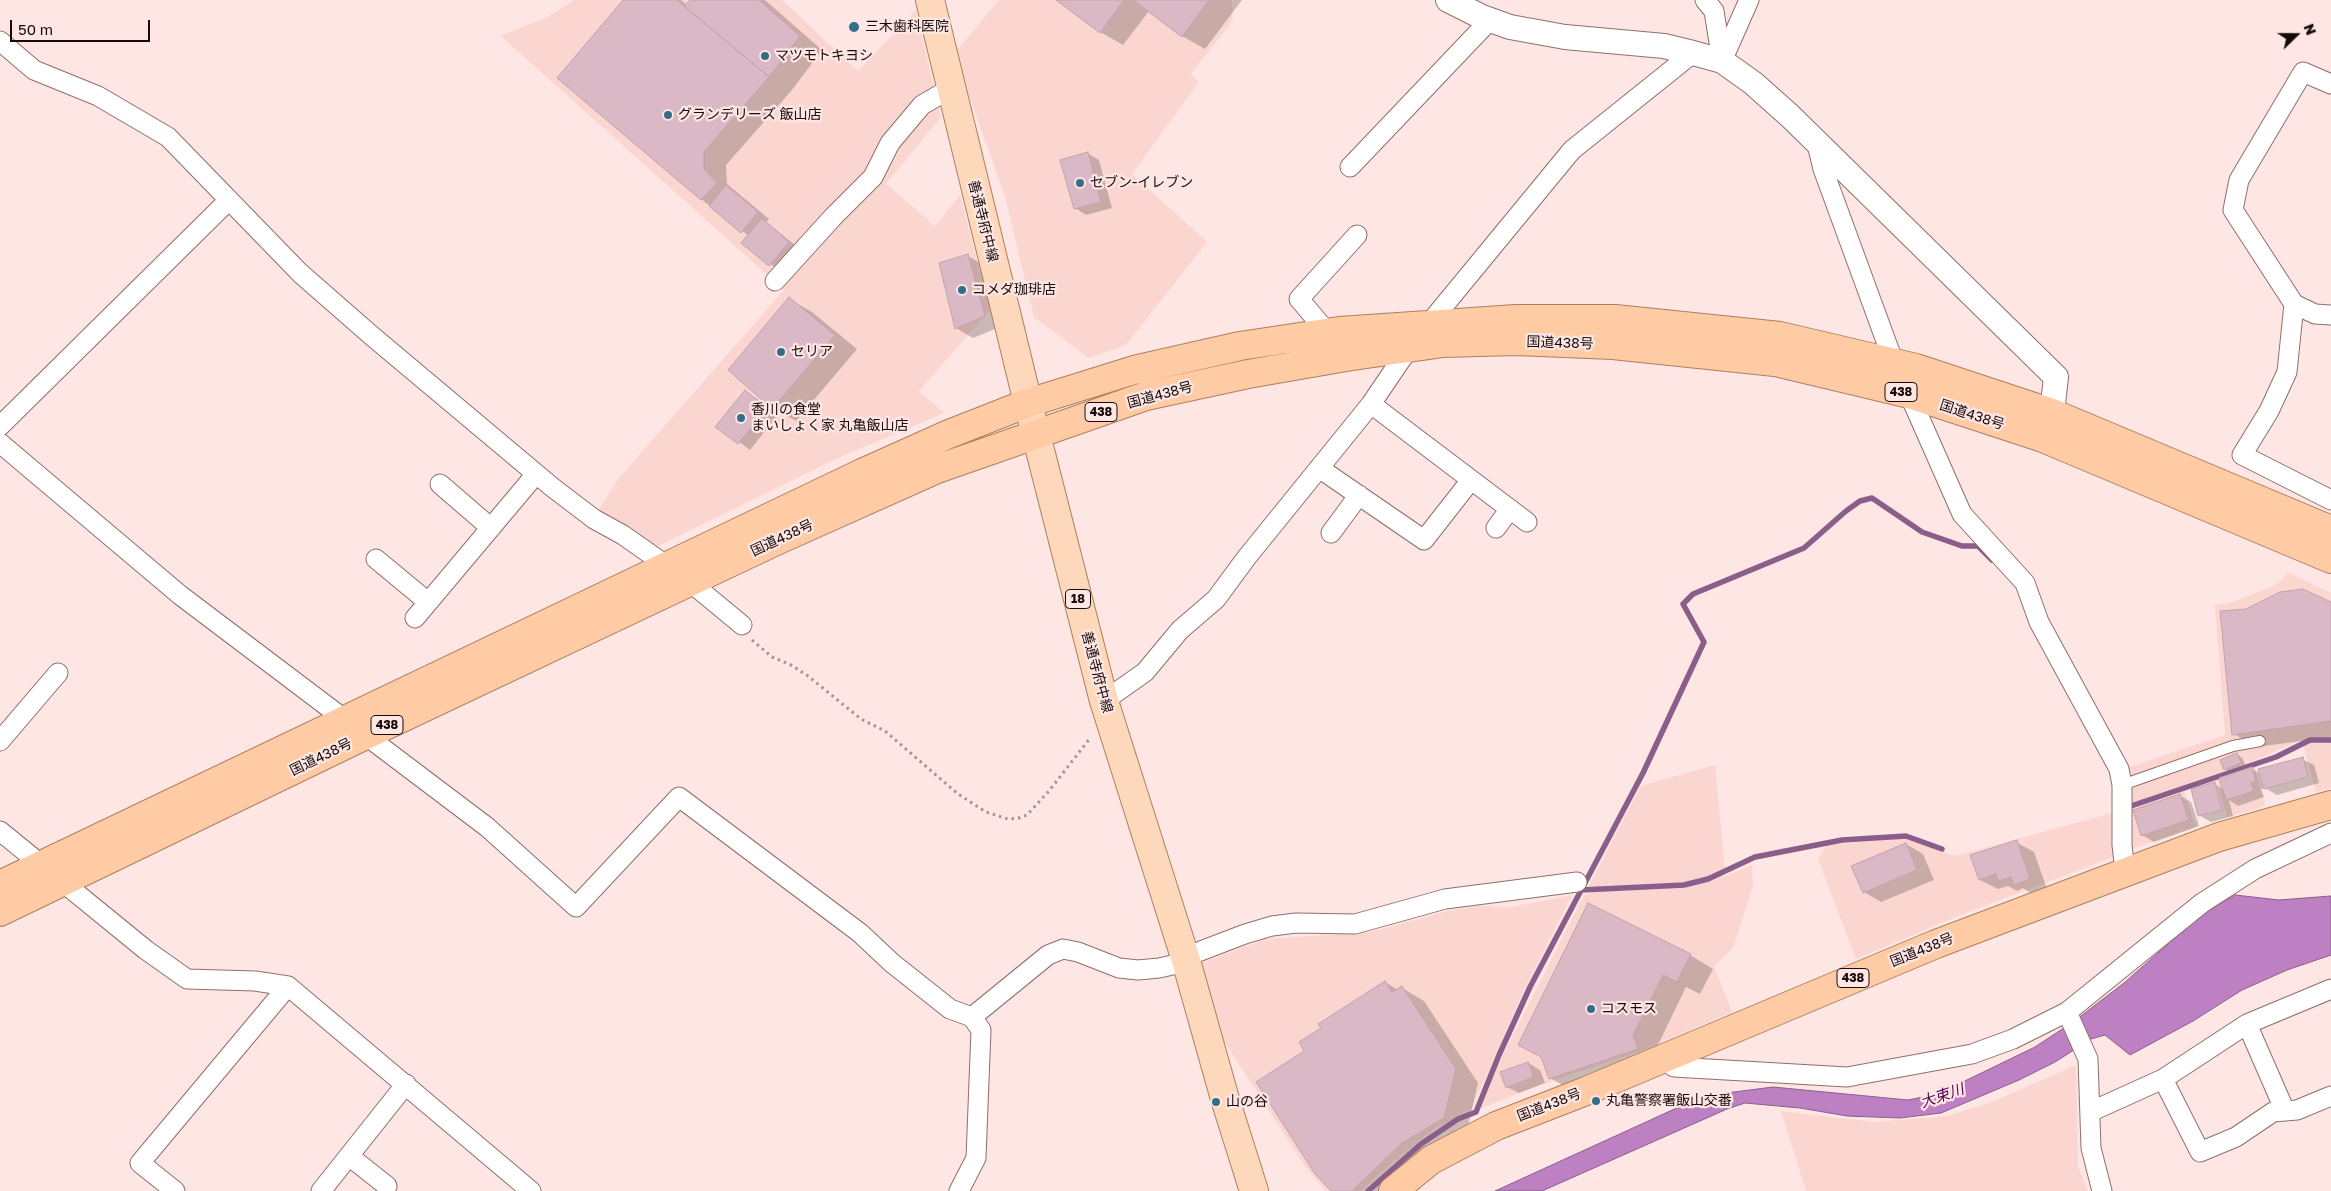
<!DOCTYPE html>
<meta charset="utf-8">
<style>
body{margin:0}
#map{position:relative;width:2331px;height:1191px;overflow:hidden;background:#fde6e3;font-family:"Golos Text",sans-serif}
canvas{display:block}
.north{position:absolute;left:2271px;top:10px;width:50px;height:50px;-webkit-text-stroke:4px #fde6e3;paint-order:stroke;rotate:68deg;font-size:14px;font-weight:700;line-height:20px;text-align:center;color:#160b09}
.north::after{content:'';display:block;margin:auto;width:18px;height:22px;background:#160b09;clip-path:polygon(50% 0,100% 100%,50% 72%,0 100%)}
.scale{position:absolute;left:10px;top:20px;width:140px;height:22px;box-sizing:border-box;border:2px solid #160b09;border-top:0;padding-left:6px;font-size:15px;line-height:18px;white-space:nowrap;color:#160b09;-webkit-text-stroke:4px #fde6e3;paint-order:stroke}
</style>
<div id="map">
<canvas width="2331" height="1191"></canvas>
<div class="north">N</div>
<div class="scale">50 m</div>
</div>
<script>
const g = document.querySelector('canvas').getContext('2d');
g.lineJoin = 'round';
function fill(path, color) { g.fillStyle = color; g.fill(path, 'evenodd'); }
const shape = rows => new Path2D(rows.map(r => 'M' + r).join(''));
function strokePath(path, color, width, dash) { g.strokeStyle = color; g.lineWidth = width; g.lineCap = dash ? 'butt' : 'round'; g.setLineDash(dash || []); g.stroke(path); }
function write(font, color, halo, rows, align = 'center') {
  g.font = font + ' "Golos Text","Noto Sans JP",sans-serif'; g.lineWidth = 4.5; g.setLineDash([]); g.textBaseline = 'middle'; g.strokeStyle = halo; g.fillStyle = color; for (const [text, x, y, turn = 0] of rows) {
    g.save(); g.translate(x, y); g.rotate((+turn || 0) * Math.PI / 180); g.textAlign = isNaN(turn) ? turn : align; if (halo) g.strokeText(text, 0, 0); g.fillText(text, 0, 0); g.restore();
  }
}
const built = shape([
 [574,0,782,0,858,71,916,10,941,117,886,184,935,226,960,195,990,310,919,391,944,413,840,457,652,549,598,511,618,479,784,290,501,36,549,16],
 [999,0,1232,0,1233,20,1191,74,1199,82,1132,174,1207,242,1126,345,1089,358,1034,317,1005,196,954,54],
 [2287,572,2331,593,2331,788,2316,792,2302,740,2248,763,2130,804,2124,769,2225,735,2215,605,2233,602,2271,587,2282,580],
 [1715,765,1725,870,1721,873,1723,877,1752,865,1753,885,1733,948,1714,967,1732,1012,1643,1050,1543,1084,1479,1109,1496,1069,1584,895,1593,892,1594,886,1589,886,1641,786],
 [2252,765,2255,768,2265,806,2227,817,2216,778],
 [2184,791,2196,827,2131,849,2129,809],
 [2112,813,2116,856,1958,916,1856,959,1818,859,1827,845,1906,838,1955,856],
 [1572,895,1523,992,1471,1110,1434,1129,1395,1160,1361,1191,1326,1191,1308,1171,1222,1038,1198,964,1266,939,1370,932,1447,911,1476,906,1511,907],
 [2076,1065,2078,1167,2088,1191,1806,1191,1781,1111,1874,1122,1947,1116,1992,1102]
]);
const water = shape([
 [2235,895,2279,900,2331,896,2331,955,2287,970,2242,990,2193,1021,2130,1055,2105,1035,2091,1039,2055,1062,2019,1080,1941,1113,1900,1118,1847,1116,1800,1108,1745,1103,1727,1109,1542,1191,1495,1191,1703,1096,1773,1087,1908,1100,1938,1094,2035,1047,2073,1022,2124,983,2201,915,2235,895]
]);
const shadow = shape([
 [624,0,681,0,687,5,691,0,765,0,822,50,792,90,726,165,727,184,769,219,766,222,800,249,781,272,743,243,749,236,701,199],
 [1058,0,1242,0,1205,49,1182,36,1149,11,1123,45,1100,32],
 [1087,153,1099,160,1112,208,1086,215,1075,208],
 [968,256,985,266,1002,326,973,338,956,328],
 [789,299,812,312,857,349,796,421,773,408],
 [745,392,756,398,777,416,750,450,717,426],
 [2331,604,2331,737,2257,747,2234,734,2246,610],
 [2237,754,2242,758,2246,766,2230,772,2225,769],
 [2302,759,2314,765,2319,783,2277,795,2265,788,2261,789,2264,797,2238,806,2229,800,2233,816,2211,822,2199,815,2215,784,2223,789,2252,769,2261,774],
 [2180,796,2191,802,2199,826,2154,842,2142,835],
 [2016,842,2034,852,2047,889,2032,894,2023,888,2017,891,2008,886,1998,889,1980,880],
 [1906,844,1923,854,1934,880,1881,902,1864,892],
 [1690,955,1713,969,1700,994,1686,987,1656,1049,1573,1091,1550,1078,1543,1058],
 [1385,982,1398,990,1402,988,1424,1001,1478,1083,1467,1131,1389,1191,1333,1191,1306,1051],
 [1528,1063,1540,1070,1545,1083,1519,1093,1507,1087]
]);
const stream = shape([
 [2128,807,2276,757,2310,740,2331,740],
 [1581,890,1684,885,1708,879,1755,857,1842,840,1906,836,1942,849],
 [1368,1191,1421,1144,1458,1119,1476,1112,1499,1055,1530,987,1643,773,1704,642,1683,604,1693,594,1804,548,1846,511,1860,501,1872,498,1922,532,1962,546,1978,546,1992,560]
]);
const building = shape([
 [623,0,677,0,769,77,704,152,704,169,717,183,701,200,557,78,623,0],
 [690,0,759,0,800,36,769,77,684,6,690,0],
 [1056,0,1124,0,1100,33,1056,0],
 [1133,0,1209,0,1182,37,1133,0],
 [1088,152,1101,202,1074,209,1060,160,1088,152],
 [726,185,758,212,741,233,709,206,726,185],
 [762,218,789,242,769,266,741,243,762,218],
 [968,254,985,316,955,329,939,263,968,254],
 [789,297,835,335,772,409,728,370,789,297],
 [745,390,767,409,738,444,715,427,745,390],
 [2303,589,2331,602,2331,721,2232,735,2220,611,2246,609,2280,592,2303,589],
 [2237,753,2241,763,2224,770,2220,760,2237,753],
 [2303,757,2308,777,2264,789,2258,769,2303,757],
 [2252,767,2256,781,2251,783,2254,791,2226,800,2219,778,2252,767],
 [2215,782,2222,810,2198,816,2191,789,2215,782],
 [2180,794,2189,820,2141,836,2133,810,2180,794],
 [2017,840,2030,879,2014,885,2011,877,1998,881,1996,874,1979,880,1970,855,2017,840],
 [1906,843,1917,870,1863,893,1851,866,1906,843],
 [1588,903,1691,954,1677,982,1663,975,1633,1035,1638,1049,1549,1079,1541,1057,1518,1045,1588,903],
 [1385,981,1392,992,1402,986,1456,1069,1444,1118,1402,1143,1352,1191,1331,1191,1315,1174,1256,1082,1304,1051,1299,1042,1321,1028,1318,1024,1385,981],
 [1528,1062,1534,1077,1506,1088,1500,1072,1528,1062]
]);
const path = shape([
 [752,640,772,657,791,665,808,676,861,719,885,731,958,794,986,812,1008,819,1019,818,1027,815,1049,791,1091,737]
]);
const service = shape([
 [2122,785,2233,746,2260,741]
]);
const minor = shape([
 [1705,0,1714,11,1722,61],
 [0,41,34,70,98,96,168,137,300,273,372,336,552,487,594,519,623,535,690,582,742,625],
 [1722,61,1749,0],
 [2331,84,2303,72,2239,180,2233,210,2294,304,2315,314,2331,315],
 [1817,144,1823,169,1894,363],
 [1350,167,1490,20],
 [775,281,833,217,873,177,890,143,922,105,951,88],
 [2294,304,2287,372,2269,411,2242,455,2331,500],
 [1327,332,1299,299,1357,235],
 [1909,394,1962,514,2025,583,2039,622,2119,769,2122,785,2122,845,2125,871],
 [1371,404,1527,522],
 [0,426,229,200],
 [0,443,180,595,487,827,576,907,679,797,860,933,892,963,950,1009,972,1017,1048,955,1063,949,1078,952,1119,968,1138,970,1159,968,1186,962],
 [1319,468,1424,540,1471,480],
 [440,484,491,528],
 [1496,528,1510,509],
 [1331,533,1359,495],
 [376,559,428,602],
 [415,618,536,474],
 [1104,701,1145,672,1180,630,1216,599,1247,557,1371,404,1409,348,1572,150,1693,53],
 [0,741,58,673],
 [0,831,146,950,187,979,255,981,288,986,531,1191],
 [1185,957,1245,934,1272,926,1296,923,1355,924,1445,899,1577,882],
 [2067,1012,2088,1059,2091,1148,2102,1191],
 [2247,1024,2285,1111],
 [1662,1059,1674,1067,1847,1077,1972,1054,2013,1039,2067,1012,2202,903,2255,869,2331,833],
 [2163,1079,2200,1152,2236,1137,2273,1112,2297,1110,2331,1096],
 [2090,1112,2163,1079,2247,1024,2331,989],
 [349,1156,387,1186],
 [175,1191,140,1163,288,986],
 [321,1191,406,1084],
 [959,1191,976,1158,981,1030,972,1017]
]);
const tertiary = shape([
 [1448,0,1482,17,1510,27,1565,37,1664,46,1693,53,1722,61,1753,83,1790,116,2056,377,2052,413,2046,431]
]);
const primary = shape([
 [930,0,1028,403,1104,701,1185,957,1225,1099,1254,1191]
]);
const trunk = shape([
 [0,885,862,473,949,434,1028,403,1134,370,1240,346,1339,331,1516,319,1615,319,1780,336,1916,368,2052,413,2331,530],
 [0,912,366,735,776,541,937,469,1146,396,1248,374,1346,357,1443,343,1516,341,1613,345,1775,362,1909,394,2043,438,2331,559],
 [1393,1191,1431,1160,1496,1126,1586,1091,1936,944,2219,837,2331,805]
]);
const markers = [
 [854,27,6,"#336d86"],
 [765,56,5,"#336d86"],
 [668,115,5,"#336d86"],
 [1080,183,5,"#336d86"],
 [962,290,5,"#336d86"],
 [781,352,5,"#336d86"],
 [741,418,5,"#336d86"],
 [1591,1009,5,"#336d86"],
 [1596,1101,5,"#336d86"],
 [1216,1102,5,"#336d86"]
];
const shields = [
 [1901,392,32],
 [1101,412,32],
 [1078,599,25],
 [387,725,32],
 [1853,978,32]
];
const shieldNames = [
 ["438",1901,392],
 ["438",1101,412],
 ["18",1078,599],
 ["438",387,725],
 ["438",1853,978]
];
const poiNames = [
 ["三木歯科医院",865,27],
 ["マツモトキヨシ",775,56],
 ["グランデリーズ 飯山店",678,115],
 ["セブン-イレブン",1090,183],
 ["コメダ珈琲店",972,290],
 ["セリア",791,352],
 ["香川の食堂",751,410],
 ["まいしょく家 丸亀飯山店",751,426],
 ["コスモス",1601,1009],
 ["丸亀警察署飯山交番",1606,1101],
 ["山の谷",1226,1102]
];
const streetNames = [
 ["善通寺府中線",983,221,76],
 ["国道438号",1560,343,2],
 ["国道438号",1160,395,-15],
 ["国道438号",1972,415,18],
 ["国道438号",782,538,-25],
 ["善通寺府中線",1097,672,75],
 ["国道438号",321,757,-26],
 ["国道438号",1922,950,-22],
 ["国道438号",1549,1105,-21]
];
const waterNames = [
 ["大束川",1942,1096,-19]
];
fill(built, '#fbd6d1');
fill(water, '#bd80c3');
strokePath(water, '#8b5d8b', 1);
fill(shadow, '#0003');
strokePath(stream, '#8b5d8b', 5.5);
fill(building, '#dbb8c5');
strokePath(building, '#c4a2ae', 1);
strokePath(service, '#8f6f6a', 12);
strokePath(minor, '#8f6f6a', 21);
strokePath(tertiary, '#8f6f6a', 26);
strokePath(primary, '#ac7f5f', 30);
strokePath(trunk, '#ac7f5f', 30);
strokePath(path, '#a69391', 3, [2.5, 4]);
strokePath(service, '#fff', 10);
strokePath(minor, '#fff', 19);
strokePath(tertiary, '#fff', 24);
strokePath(primary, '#fed8bb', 28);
strokePath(trunk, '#fecba4', 28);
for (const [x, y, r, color] of markers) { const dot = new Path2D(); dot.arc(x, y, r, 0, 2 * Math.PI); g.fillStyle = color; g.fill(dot); strokePath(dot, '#fde6e3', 2); }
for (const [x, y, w] of shields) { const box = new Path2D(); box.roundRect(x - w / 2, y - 9.5, w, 19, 4); g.fillStyle = '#fde6e3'; g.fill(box); strokePath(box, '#160b09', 1); }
write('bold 12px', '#160b09', null, shieldNames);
write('14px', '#160b09', '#fde6e3', poiNames, 'left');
write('14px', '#160b09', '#fde6e3', streetNames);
write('italic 15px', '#53025c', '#fde6e3', waterNames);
</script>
